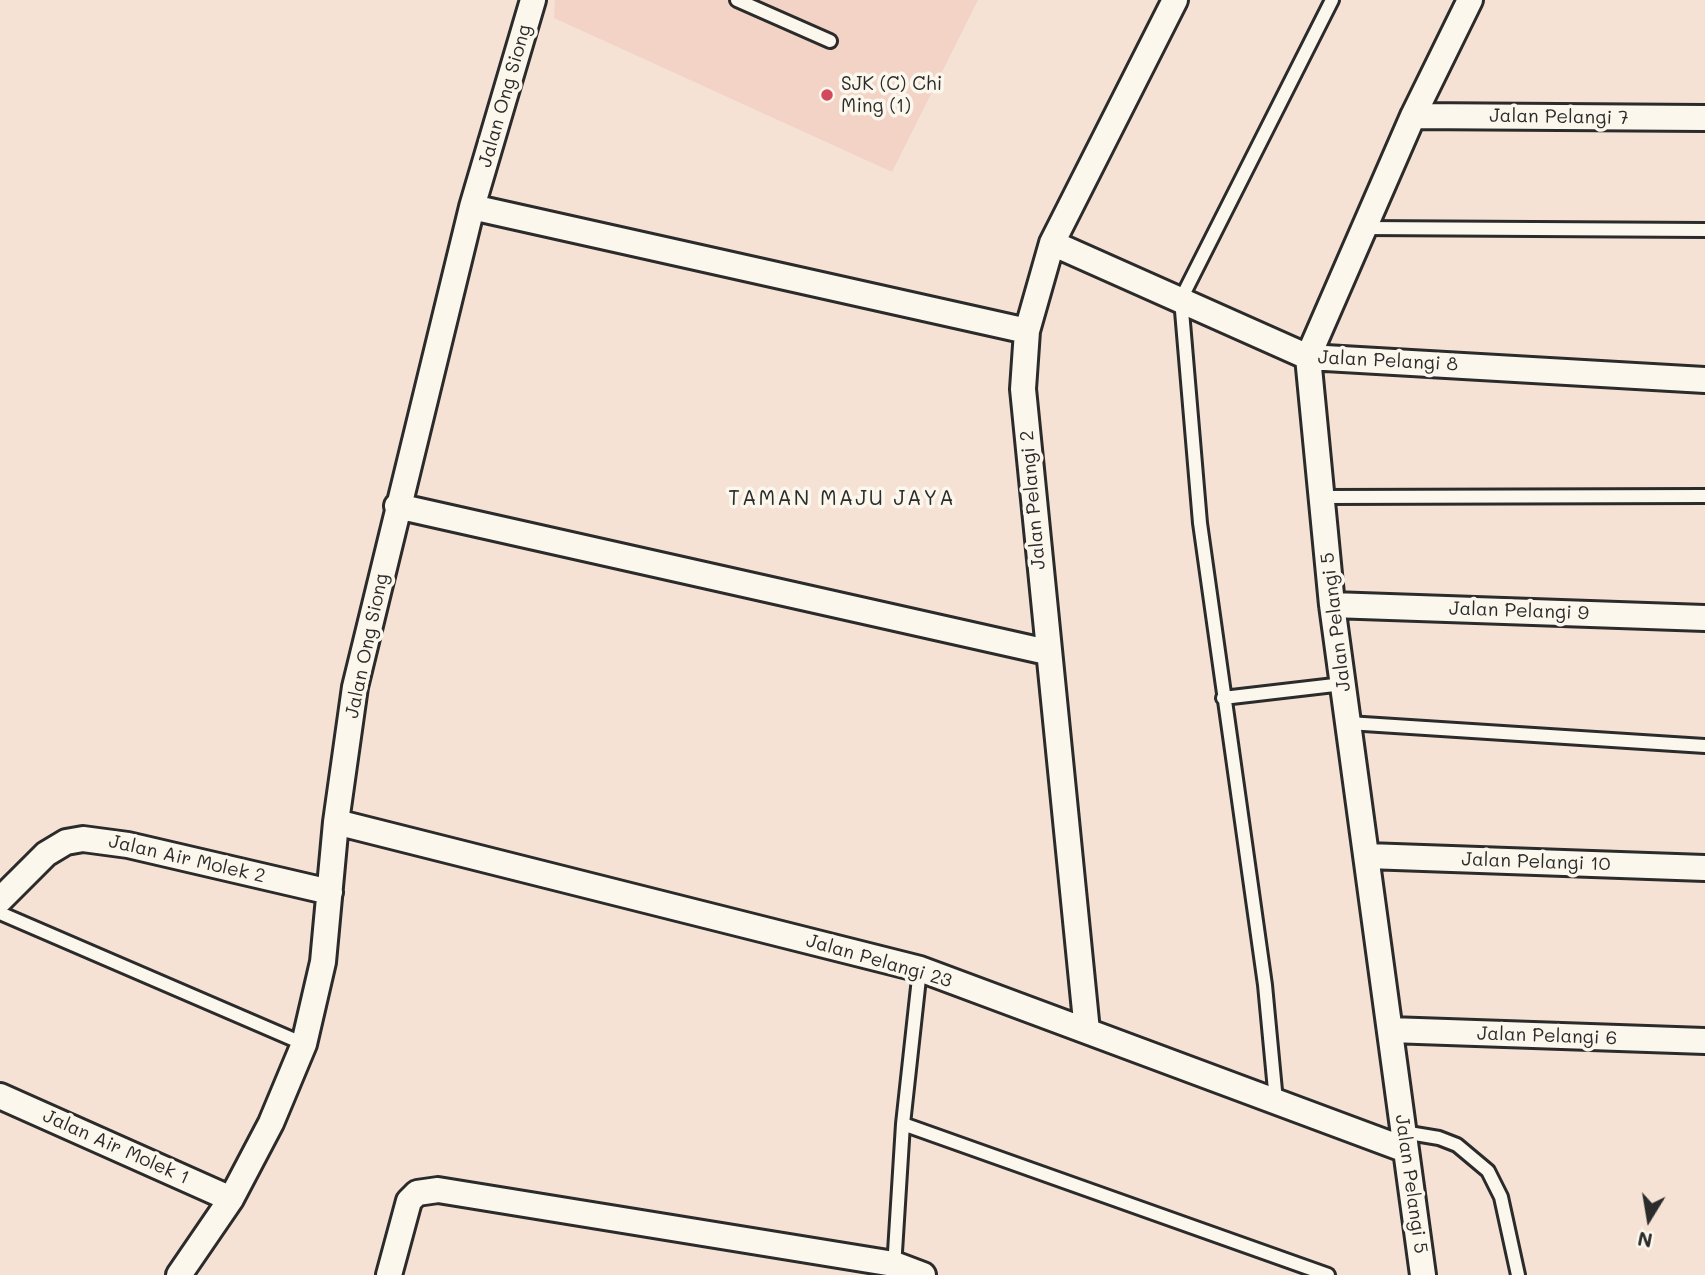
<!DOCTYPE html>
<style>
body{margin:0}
#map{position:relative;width:1705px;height:1275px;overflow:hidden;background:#f6e2d5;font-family:Mali,sans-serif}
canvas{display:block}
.north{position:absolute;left:1614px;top:1184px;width:70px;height:70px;-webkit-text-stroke:5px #fbf7ec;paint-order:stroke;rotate:191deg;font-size:19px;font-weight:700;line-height:28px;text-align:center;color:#2b2b2b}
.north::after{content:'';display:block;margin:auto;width:24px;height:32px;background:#2b2b2b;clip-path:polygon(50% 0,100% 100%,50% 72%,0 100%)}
</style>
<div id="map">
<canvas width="1705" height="1275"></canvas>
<div class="north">N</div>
</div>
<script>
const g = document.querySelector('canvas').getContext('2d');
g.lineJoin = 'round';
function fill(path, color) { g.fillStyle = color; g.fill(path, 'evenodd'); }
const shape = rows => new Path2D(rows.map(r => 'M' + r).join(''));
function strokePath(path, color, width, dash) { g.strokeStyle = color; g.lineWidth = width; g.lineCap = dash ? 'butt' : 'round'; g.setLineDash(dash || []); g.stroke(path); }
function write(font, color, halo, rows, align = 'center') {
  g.font = font + ' Mali,sans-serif'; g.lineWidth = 7; g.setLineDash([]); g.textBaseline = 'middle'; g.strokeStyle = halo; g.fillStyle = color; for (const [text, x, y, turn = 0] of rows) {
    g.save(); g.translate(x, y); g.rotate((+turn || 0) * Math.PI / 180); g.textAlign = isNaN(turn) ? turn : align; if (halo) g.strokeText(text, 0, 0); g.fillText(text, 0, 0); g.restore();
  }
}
const built = shape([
 [555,0,978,0,892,172,554,18]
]);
const service = shape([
 [737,0,830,41],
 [1363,228,1705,230],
 [1322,497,1705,496],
 [1223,698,1343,684],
 [1348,723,1705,746],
 [0,913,304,1044],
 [1276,1101,1265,985,1200,523,1181,299,1332,0],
 [903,1124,1328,1275],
 [1403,1132,1439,1138,1457,1145,1488,1171,1501,1197,1518,1275],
 [894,1268,903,1124,920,969]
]);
const minor = shape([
 [1413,116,1705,118],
 [472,207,1027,331],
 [1052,243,1308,357,1705,380],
 [397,506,1047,652],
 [1332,605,1705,618],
 [336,822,920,969,1406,1150],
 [1367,856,1705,868],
 [0,900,46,854,66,842,83,839,128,845,330,892],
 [1390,1030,1705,1041],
 [1087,1031,1023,389,1027,331,1052,243,1175,0],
 [0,1096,231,1199],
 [179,1275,231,1199,271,1123,304,1044,323,962,336,822,355,687,472,207,533,0],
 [389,1275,409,1201,417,1193,438,1190,894,1264,923,1275],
 [1423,1275,1332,605,1308,357,1413,116,1470,0]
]);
const markers = [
 [827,95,7,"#d1495b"]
];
const poiNames = [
 ["SJK (C) Chi",841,84],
 ["Ming (1)",841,106]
];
const streetNames = [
 ["Jalan Ong Siong",505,96,-74],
 ["Jalan Pelangi 7",1559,117,1],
 ["Jalan Pelangi 8",1388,361,3],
 ["Jalan Pelangi 2",1033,500,-95],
 ["Jalan Pelangi 9",1519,611,2],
 ["Jalan Pelangi 5",1336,622,-97],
 ["Jalan Ong Siong",367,646,-78],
 ["Jalan Air Molek 2",187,859,13],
 ["Jalan Pelangi 10",1536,862,2],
 ["Jalan Pelangi 23",879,961,16],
 ["Jalan Pelangi 6",1547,1036,2],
 ["Jalan Air Molek 1",116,1147,24],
 ["Jalan Pelangi 5",1411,1184,82]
];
const neighbourhoodNames = [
 ["TAMAN MAJU JAYA",842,499]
];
fill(built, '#f2d3c5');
strokePath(service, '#2b2b2b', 18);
strokePath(minor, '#2b2b2b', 30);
strokePath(service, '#fbf7ec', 12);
strokePath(minor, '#fbf7ec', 24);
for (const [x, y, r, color] of markers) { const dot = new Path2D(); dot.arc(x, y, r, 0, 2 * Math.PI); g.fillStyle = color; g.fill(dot); strokePath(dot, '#fbf7ec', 2.5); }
write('19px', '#2b2b2b', '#fbf7ec', poiNames, 'left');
write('19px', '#2b2b2b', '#fbf7ec', streetNames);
g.letterSpacing = '2px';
write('21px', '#2b2b2b', '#fbf7ec', neighbourhoodNames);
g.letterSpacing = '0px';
</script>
